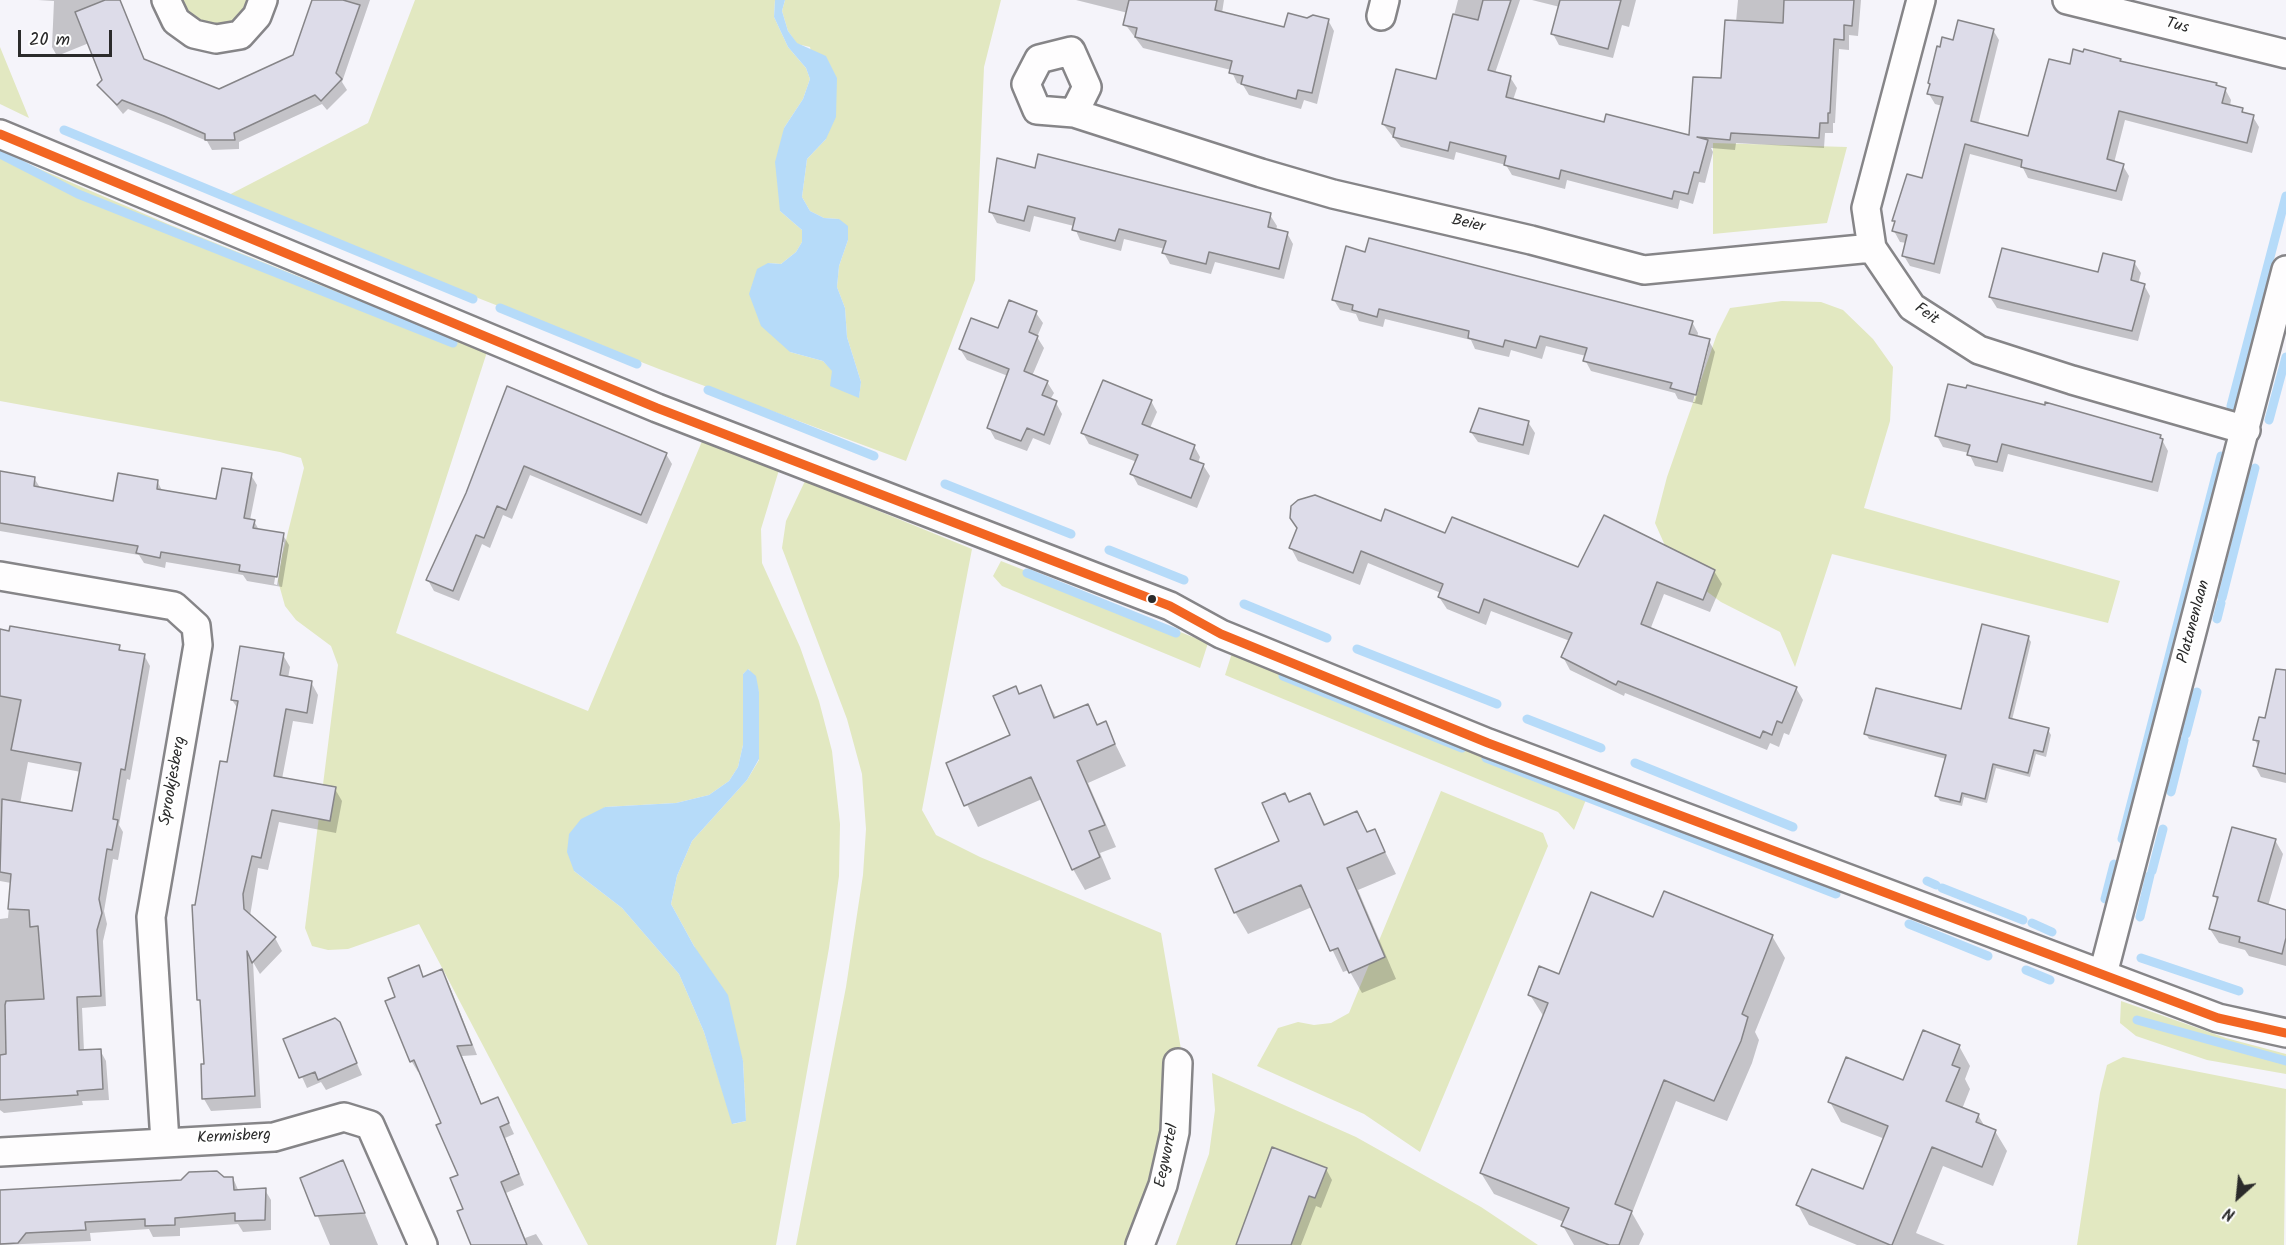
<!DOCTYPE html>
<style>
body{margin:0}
#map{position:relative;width:2286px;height:1245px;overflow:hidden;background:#f5f4fa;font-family:Kalam,sans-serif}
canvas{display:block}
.north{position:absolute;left:2208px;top:1167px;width:60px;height:60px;-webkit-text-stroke:4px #fff;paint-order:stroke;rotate:207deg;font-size:16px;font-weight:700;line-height:24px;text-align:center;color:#2b2b2b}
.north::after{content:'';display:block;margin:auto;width:21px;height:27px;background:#2b2b2b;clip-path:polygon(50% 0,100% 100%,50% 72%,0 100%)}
.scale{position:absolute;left:18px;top:30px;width:94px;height:27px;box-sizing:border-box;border:3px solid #2b2b2b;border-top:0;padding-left:8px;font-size:18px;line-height:21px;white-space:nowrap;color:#2b2b2b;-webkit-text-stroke:4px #fff;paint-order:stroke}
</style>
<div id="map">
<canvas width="2286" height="1245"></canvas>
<div class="north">N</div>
<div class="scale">20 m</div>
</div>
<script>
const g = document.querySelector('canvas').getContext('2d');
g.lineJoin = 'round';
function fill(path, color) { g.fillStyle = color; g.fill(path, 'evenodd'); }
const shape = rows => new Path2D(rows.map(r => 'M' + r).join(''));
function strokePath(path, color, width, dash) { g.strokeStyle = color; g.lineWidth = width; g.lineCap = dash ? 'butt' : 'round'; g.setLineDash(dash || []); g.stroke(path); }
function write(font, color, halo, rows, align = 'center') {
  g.font = font + ' Kalam,sans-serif'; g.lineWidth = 5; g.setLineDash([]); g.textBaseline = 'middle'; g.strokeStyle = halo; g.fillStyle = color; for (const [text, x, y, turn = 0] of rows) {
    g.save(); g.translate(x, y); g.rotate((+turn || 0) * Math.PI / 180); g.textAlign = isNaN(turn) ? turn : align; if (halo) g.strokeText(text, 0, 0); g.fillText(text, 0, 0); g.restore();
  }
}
const green = shape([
 [173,0,256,0,242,24,202,32],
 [415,0,775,0,774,17,788,47,806,68,810,79,803,99,784,128,780,211,802,230,802,242,796,252,781,264,768,263,790,352,823,361,859,397,861,382,847,337,845,308,837,287,839,266,848,240,839,219,824,218,810,211,802,197,807,159,826,139,810,47,797,44,788,31,782,11,785,0,1001,0,984,67,975,280,906,461,659,369,223,198,368,123],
 [0,47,29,118,0,104],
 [1713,143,1847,147,1827,223,1713,234],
 [0,152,168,224,487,352,396,633,588,711,703,439,779,470,761,529,762,563,800,647,819,701,832,751,840,824,839,876,829,948,776,1245,588,1245,419,924,348,949,328,950,312,946,305,928,338,665,331,646,296,620,285,606,278,581,282,556,304,468,301,458,280,452,0,401],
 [749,669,759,692,759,760,747,780,692,841,677,876,671,904,694,946,743,1061,746,1121,733,1124,704,1032,679,974,622,908,574,871,605,807,676,803,709,795,729,781,738,767,743,745,743,674],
 [1782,301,1821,302,1843,310,1873,339,1893,367,1890,421,1864,508,2120,581,2108,623,1832,554,1795,667,1780,632,1721,602,1675,568,1655,523,1667,477,1717,334,1730,308],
 [805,481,972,549,922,810,936,835,980,857,1161,933,1182,1055,1138,1245,796,1245,846,987,863,875,866,829,862,774,847,719,782,548,786,521],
 [1001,561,1208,643,1200,668,1002,586,993,576],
 [1232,653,1589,792,1574,830,1558,812,1225,675],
 [1441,791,1543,833,1548,846,1420,1152,1364,1114,1257,1066,1278,1028,1298,1022,1314,1025,1331,1023,1349,1013],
 [2121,1001,2226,1038,2286,1054,2286,1074,2207,1060,2136,1036,2120,1023],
 [2123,1057,2286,1089,2284,1245,2077,1245,2100,1093,2107,1065],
 [1212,1073,1356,1137,1481,1207,1538,1245,1176,1245,1209,1154,1215,1110]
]);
const water = shape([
 [775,0,785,0,782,11,788,31,797,43,826,56,837,78,836,117,826,139,807,159,802,197,810,211,824,218,839,219,848,226,848,240,839,266,837,287,845,308,847,337,861,382,859,398,830,386,832,371,823,361,790,352,761,326,749,294,757,269,768,263,781,264,796,252,802,242,802,230,780,211,775,162,784,128,803,99,810,79,806,68,788,47,774,17],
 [748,669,756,676,759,692,759,759,747,780,692,841,677,876,671,904,694,946,728,995,743,1061,746,1121,732,1124,704,1032,679,974,622,908,574,871,567,852,569,834,581,819,605,807,676,803,709,795,729,781,738,767,743,745,743,674]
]);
const shadow = shape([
 [38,0,120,0,145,61,219,90,294,56,313,0,370,0,342,82,347,90,327,110,322,104,239,142,239,149,212,150,207,141,171,126,128,109,123,114,99,85,104,80,89,43,57,56,52,47,54,1],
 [1076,0,1224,0,1222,13,1286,29,1308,20,1328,20,1334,31,1317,104,1304,100,1301,109,1249,95,1243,85,1237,83,1231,70,1143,48,1125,24,1128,13],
 [1458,0,1520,0,1495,73,1510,77,1517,88,1513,100,1605,124,1690,137,1723,80,1736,22,1738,0,1861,0,1858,36,1849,35,1849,50,1839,49,1835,123,1833,123,1833,133,1825,133,1824,148,1736,143,1735,150,1711,148,1713,152,1705,183,1699,182,1693,204,1680,200,1678,209,1567,180,1565,189,1512,175,1506,165,1456,152,1454,160,1401,147,1383,124,1437,81],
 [1532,0,1636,0,1629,27,1622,25,1613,58,1559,45,1553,34,1560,7],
 [1993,30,1999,40,1978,124,2029,138,2071,66,2120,60,2122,63,2216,84,2225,89,2231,100,2230,106,2242,110,2245,115,2253,117,2259,127,2252,153,2125,120,2114,163,2123,166,2129,176,2122,201,2028,178,2023,168,1970,154,1940,274,1910,266,1904,256,1907,243,1900,242,1894,231,1894,220,1923,180,1942,106,1935,104,1929,94,1929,83,1954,42],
 [1036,170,1270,215,1277,226,1276,230,1287,233,1293,244,1284,279,1215,262,1211,274,1170,264,1164,253,1165,249,1124,239,1121,251,1080,240,1074,226,1034,216,1030,232,997,223,991,212],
 [2134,262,2141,273,2138,284,2144,285,2150,296,2138,341,1997,308,1990,297,2099,274],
 [1334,300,1692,322,1698,333,1697,338,1709,341,1715,352,1702,405,1678,399,1675,393,1591,371,1585,360,1586,356,1546,346,1542,359,1511,350,1509,357,1475,349,1471,340,1385,319,1383,327,1359,321,1356,314,1340,310],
 [1706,347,1709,347,1695,402,1693,402],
 [1036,313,1043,323,1037,337,1044,348,1032,376,1047,382,1054,393,1050,400,1056,403,1062,414,1050,445,1033,438,1027,451,995,439,989,428,1008,376,967,360,960,349],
 [507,388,666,454,672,464,647,524,530,475,512,519,503,515,490,548,482,544,459,601,434,591,428,580,467,493],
 [1151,401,1157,412,1150,428,1194,446,1200,457,1198,463,1203,465,1210,476,1197,508,1138,485,1132,474,1137,462,1089,444,1083,433],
 [1528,422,1535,433,1529,455,1478,442,1471,432],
 [1937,436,2160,436,2168,451,2158,492,2008,454,2003,472,1975,466,1969,453,1943,447],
 [0,472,34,478,41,489,114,502,157,481,163,492,217,501,251,475,257,485,250,520,254,521,259,530,283,535,289,545,282,587,247,581,243,575,166,562,165,568,144,563,139,555,0,531],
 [281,542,284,542,277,585,274,584],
 [1382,522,1446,535,1579,569,1714,571,1722,584,1710,612,1664,594,1650,630,1796,688,1803,700,1789,735,1784,733,1779,747,1770,743,1767,750,1625,693,1624,696,1570,670,1563,657,1570,641,1491,611,1486,625,1447,609,1439,597,1441,593,1368,563,1360,585,1298,561,1291,548],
 [0,630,119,647,122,652,144,655,150,666,130,780,127,779,119,825,123,832,118,860,113,859,104,911,107,924,103,941,106,1006,82,1008,84,1051,100,1050,106,1061,109,1100,82,1101,83,1105,4,1113,0,1110,0,919,8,918,11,883,0,881],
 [28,762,81,772,73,813,20,804],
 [2028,637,2031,642,2012,720,2048,730,2051,735,2046,757,2036,754,2030,777,1996,768,1987,803,1964,797,1962,806,1940,801,1937,796,1946,759,1869,739,1866,734,1962,711],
 [283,655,290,667,288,678,311,682,318,695,313,724,293,721,282,779,335,789,342,801,336,833,279,822,268,870,258,868,250,916,275,938,282,951,260,974,253,962,261,1108,211,1111,204,1099,206,1065,202,1005,198,999,196,906,238,709,232,700],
 [1040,687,1057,719,1087,706,1099,726,1105,723,1126,766,1088,783,1116,847,1100,853,1111,879,1085,890,1073,869,1042,799,978,827,947,763,1012,735,1020,696],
 [2286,701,2286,783,2261,777,2255,766,2259,748,2255,740,2266,720],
 [1310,794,1326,826,1357,813,1368,833,1375,831,1396,874,1358,890,1396,979,1362,993,1349,970,1343,972,1312,907,1248,934,1235,912,1281,842,1290,803],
 [2275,840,2283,854,2268,906,2286,911,2286,966,2249,956,2245,950,2219,943,2210,929,2218,902,2215,896],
 [1654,919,1772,936,1785,958,1755,1032,1759,1040,1752,1063,1727,1121,1676,1101,1632,1213,1644,1234,1639,1245,1574,1245,1563,1226,1564,1222,1494,1194,1481,1173,1544,1017,1530,995],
 [418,967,424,978,442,971,448,982,477,1055,462,1056,482,1105,498,1099,514,1134,505,1138,524,1185,506,1193,525,1238,536,1234,543,1245,488,1245,465,1209,459,1176,443,1124,421,1071,418,1072,412,1062,387,1002,397,998],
 [339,1023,362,1075,326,1090,321,1082,307,1088,285,1039],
 [1959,1046,1970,1066,1965,1079,1970,1089,1962,1109,1978,1115,1985,1127,1995,1131,2007,1151,1993,1186,1943,1166,1916,1233,1945,1245,1857,1245,1809,1225,1798,1205,1864,1191,1885,1139,1841,1122,1830,1102,1904,1082],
 [342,1162,348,1173,378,1245,330,1245,302,1179],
 [1326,1169,1332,1180,1321,1208,1316,1206,1301,1245,1238,1245],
 [233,1178,239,1192,265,1190,271,1200,271,1230,243,1232,238,1224,180,1228,180,1236,153,1237,149,1229,90,1233,91,1241,0,1245,0,1192]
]);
const stream = shape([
 [64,130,473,299],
 [0,154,78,194,453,343],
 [500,308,637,364],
 [708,390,874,456],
 [2231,406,2286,196],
 [2269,420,2286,357],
 [945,484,1071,534],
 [1109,550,1184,580],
 [1027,573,1176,633],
 [2222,598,2255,468],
 [1244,604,1327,638],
 [2217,619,2221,603],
 [1357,649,1497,704],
 [1283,676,1462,748],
 [1527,719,1601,748],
 [2186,734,2197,692],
 [1486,758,1836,894],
 [1635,763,1793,827],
 [2171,792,2184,740],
 [2122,839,2221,456],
 [2152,871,2163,829],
 [1927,881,1936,885],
 [1942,888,2023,920],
 [2105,899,2114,864],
 [2140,917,2150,875],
 [2032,923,2052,932],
 [1909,924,1988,956],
 [2141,958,2239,991],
 [2026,970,2050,980],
 [2137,1020,2286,1061]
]);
const building = shape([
 [105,0,120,0,144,59,219,89,293,55,312,0,343,0,360,5,336,73,342,79,321,101,315,95,234,133,235,140,205,140,205,134,164,116,122,100,117,105,97,85,102,80,75,12,105,0],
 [1129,0,1217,0,1215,10,1284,27,1288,13,1307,18,1313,15,1329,19,1312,93,1298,90,1296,99,1241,84,1243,76,1229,73,1232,61,1135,37,1137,28,1123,25,1129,0],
 [1483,0,1511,0,1488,70,1511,76,1506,97,1604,122,1606,114,1689,135,1693,77,1721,78,1725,20,1783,23,1784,0,1854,0,1852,26,1844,25,1844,40,1834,39,1830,113,1828,113,1828,123,1820,123,1819,138,1731,133,1730,140,1697,137,1708,140,1699,173,1694,172,1688,194,1674,191,1672,199,1561,170,1559,179,1504,165,1506,156,1450,142,1448,151,1393,137,1395,128,1382,124,1396,69,1436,79,1453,14,1478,20,1483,0],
 [1560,0,1621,0,1608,49,1551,34,1560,0],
 [1958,20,1994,29,1971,121,2028,136,2049,59,2070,64,2073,49,2083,52,2084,49,2121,59,2120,61,2217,83,2216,85,2226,88,2222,103,2243,108,2242,112,2254,115,2247,143,2119,111,2107,159,2124,164,2116,191,2021,167,2022,160,1965,144,1934,264,1902,256,1907,235,1892,231,1895,221,1892,221,1907,174,1922,178,1943,97,1927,94,1930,84,1928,83,1937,46,1940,47,1942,37,1953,40,1958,20],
 [1038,154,1271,213,1268,227,1288,232,1279,269,1209,252,1206,264,1162,253,1166,241,1119,229,1115,241,1072,230,1075,218,1028,206,1024,221,989,212,997,158,1035,168,1038,154],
 [1369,238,1693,321,1689,334,1710,339,1696,395,1670,388,1672,383,1583,361,1587,348,1540,336,1536,348,1505,340,1503,347,1468,338,1469,331,1379,309,1377,317,1352,310,1353,305,1332,300,1346,246,1365,252,1369,238],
 [2002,248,2098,272,2103,253,2135,261,2131,280,2145,284,2132,331,1989,297,2002,248],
 [1009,300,1037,311,1029,332,1038,336,1024,371,1048,381,1042,395,1057,401,1044,435,1027,428,1021,441,987,428,1009,369,959,349,971,318,998,328,1009,300],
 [1103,380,1152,400,1142,424,1195,445,1190,459,1204,464,1191,498,1130,474,1138,455,1081,433,1103,380],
 [1948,384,1966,388,1967,385,2045,405,2045,402,2161,435,2160,438,2163,439,2152,482,2002,444,1997,462,1967,455,1970,445,1935,436,1948,384],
 [507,386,667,453,641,515,524,466,506,510,497,506,484,538,476,535,453,591,426,580,466,493,507,386],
 [1479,408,1529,421,1523,445,1470,432,1479,408],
 [222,468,252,473,244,518,255,520,253,528,284,533,277,577,239,571,240,565,161,552,160,558,136,553,138,546,0,523,0,471,35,477,34,486,113,501,118,473,158,480,157,489,216,499,222,468],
 [1315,495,1381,521,1385,509,1445,533,1452,517,1578,567,1604,515,1715,570,1703,600,1657,582,1641,624,1797,687,1782,723,1777,721,1772,735,1763,731,1760,738,1618,681,1616,685,1561,657,1572,633,1484,599,1479,613,1438,597,1443,584,1361,551,1353,573,1289,548,1297,528,1290,518,1291,506,1298,500,1315,495],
 [1982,624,2029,636,2009,718,2049,728,2043,752,2034,750,2028,773,1993,764,1985,799,1962,793,1960,802,1935,796,1946,755,1864,734,1876,688,1961,709,1982,624],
 [10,626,120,645,119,650,145,654,125,770,121,769,113,819,118,820,112,850,107,849,99,899,102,913,97,930,101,996,77,997,79,1050,101,1049,103,1089,77,1091,78,1095,0,1100,0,1055,6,1054,5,1005,6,1001,44,999,38,926,30,927,29,910,8,909,11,874,0,872,2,799,72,811,81,763,11,750,21,700,0,696,0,629,9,631,10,626],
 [240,646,284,653,280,675,312,681,307,713,286,709,274,776,336,787,330,821,272,810,261,858,252,856,243,894,244,909,276,937,252,963,247,951,255,1096,202,1099,201,1064,204,1064,200,1000,197,1000,192,905,195,905,220,761,227,762,238,701,231,700,240,646],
 [2276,669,2286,670,2286,774,2253,766,2259,741,2253,740,2259,717,2265,718,2276,669],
 [1041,685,1054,718,1088,704,1097,725,1106,721,1115,744,1077,761,1105,825,1089,831,1100,857,1072,870,1031,777,964,806,946,763,1010,735,993,696,1016,686,1019,694,1041,685],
 [1285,793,1289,802,1310,793,1324,825,1357,811,1367,832,1375,829,1385,852,1347,868,1385,957,1349,973,1338,948,1330,951,1301,885,1234,913,1215,869,1279,841,1262,803,1285,793],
 [2232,827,2276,839,2258,901,2286,910,2286,938,2282,954,2239,942,2240,937,2209,929,2218,897,2213,896,2232,827],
 [1664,891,1773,935,1742,1014,1748,1017,1741,1041,1714,1101,1664,1080,1615,1204,1632,1211,1619,1245,1609,1245,1561,1226,1569,1208,1480,1173,1548,1003,1528,995,1539,966,1559,974,1591,892,1653,917,1664,891],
 [419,965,423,977,442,969,472,1045,457,1046,481,1104,498,1097,509,1123,500,1127,519,1174,501,1182,527,1245,471,1245,457,1211,463,1209,450,1178,458,1175,436,1125,441,1123,414,1060,410,1062,385,1001,395,997,388,978,419,965],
 [335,1018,340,1022,357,1063,318,1080,315,1072,299,1078,283,1039,335,1018],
 [1923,1030,1960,1045,1952,1065,1960,1068,1946,1101,1979,1114,1976,1122,1996,1130,1982,1167,1932,1147,1892,1245,1890,1245,1796,1205,1812,1169,1863,1189,1888,1126,1828,1102,1846,1057,1903,1080,1923,1030],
 [1272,1147,1327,1168,1315,1198,1309,1196,1291,1245,1236,1245,1272,1147],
 [343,1160,365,1213,315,1216,300,1178,343,1160],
 [217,1171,224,1177,233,1177,234,1190,266,1188,265,1220,235,1221,235,1213,175,1218,175,1225,145,1226,145,1219,85,1222,86,1230,26,1233,18,1243,0,1244,0,1190,181,1180,189,1172,217,1171]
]);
const minor = shape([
 [166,0,176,21,194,34,216,39,240,35,257,16,263,0],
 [1921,0,1866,208,1872,248,1912,307,1979,350,2072,380,2246,430],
 [2067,0,2286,54],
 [1381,16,1385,0],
 [1074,113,1087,87,1071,51,1039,59,1026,84,1037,110,1074,113,1261,173,1333,194,1531,240,1644,270,1872,248],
 [0,134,657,408,1170,606,1221,634,1488,743,2218,1018,2286,1033],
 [0,576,174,606,196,626,198,645,151,917,165,1142],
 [2103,974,2286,270],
 [0,1152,274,1137,344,1117,370,1125,423,1245],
 [1140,1245,1163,1185,1175,1132,1178,1063]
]);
const bus1 = shape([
 [0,134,657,408,1170,606,1221,634,1488,743,2218,1018,2286,1033]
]);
const markers = [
 [1152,599,5,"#2b2b2b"]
];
const streetNames = [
 ["Tus",2177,27,14],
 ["Beier",1468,225,13],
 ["Feit",1926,315,35],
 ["Platanenlaan",2195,622,-75],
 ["Sprookjesberg",174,781,-80],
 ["Kermisberg",234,1138,-3],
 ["Eegwortel",1168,1156,-78]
];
fill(green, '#e2e8c1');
fill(water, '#b6dbf9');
fill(shadow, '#0003');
strokePath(stream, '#b6dbf9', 9);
fill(building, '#dddce9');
strokePath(building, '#868588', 1.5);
strokePath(minor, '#868588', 32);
strokePath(minor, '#fefdfe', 27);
strokePath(bus1, '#f26522', 9);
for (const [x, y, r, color] of markers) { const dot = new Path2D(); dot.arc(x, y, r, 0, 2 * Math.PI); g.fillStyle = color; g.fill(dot); strokePath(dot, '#fff', 2); }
write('16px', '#2b2b2b', '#fff', streetNames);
</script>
